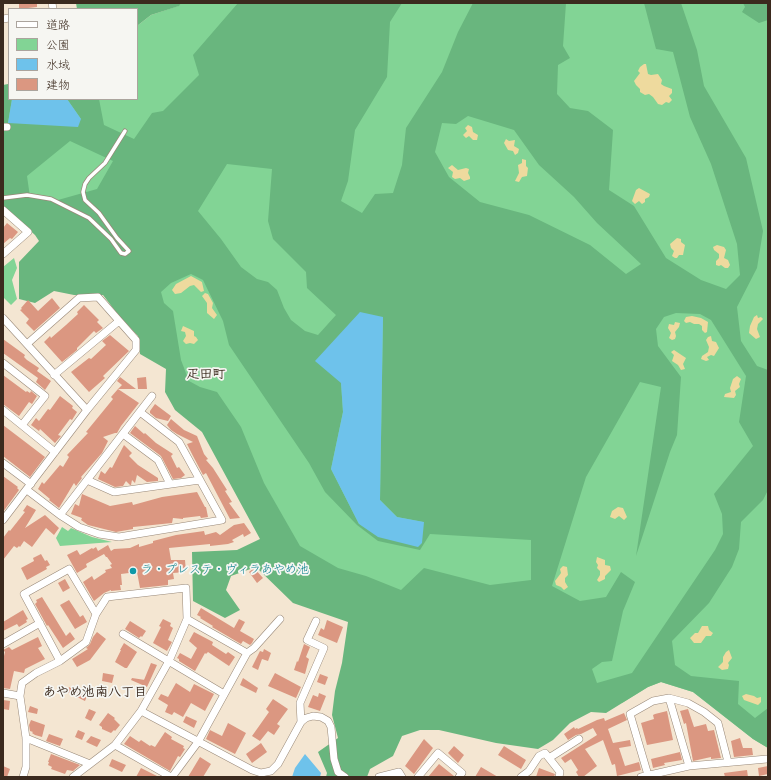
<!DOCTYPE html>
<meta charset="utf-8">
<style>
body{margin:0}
#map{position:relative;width:771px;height:780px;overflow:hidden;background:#f4e6d2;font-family:"Gochi Hand","Klee One",sans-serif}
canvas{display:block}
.frame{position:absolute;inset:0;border:4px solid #3b2a1e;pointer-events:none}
.legend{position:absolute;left:8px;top:8px;width:130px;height:92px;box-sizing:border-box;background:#f6f6f2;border:1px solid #aba49d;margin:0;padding:5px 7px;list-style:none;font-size:12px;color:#3b2a1e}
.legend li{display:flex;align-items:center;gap:8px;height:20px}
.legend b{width:20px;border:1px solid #aba49d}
</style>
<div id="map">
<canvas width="771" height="780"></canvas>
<div class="frame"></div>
<ul class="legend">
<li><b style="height:5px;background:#fff"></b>道路</li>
<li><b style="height:11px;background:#82d495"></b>公園</li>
<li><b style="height:11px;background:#6ec2eb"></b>水域</li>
<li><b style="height:11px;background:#db9781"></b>建物</li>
</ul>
</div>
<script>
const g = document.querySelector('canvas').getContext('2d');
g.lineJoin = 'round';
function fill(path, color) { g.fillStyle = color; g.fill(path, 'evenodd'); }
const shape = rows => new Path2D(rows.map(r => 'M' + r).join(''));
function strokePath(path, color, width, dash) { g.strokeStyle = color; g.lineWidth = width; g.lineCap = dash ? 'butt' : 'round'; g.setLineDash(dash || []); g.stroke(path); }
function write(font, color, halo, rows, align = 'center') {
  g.font = font + ' "Gochi Hand","Klee One",sans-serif'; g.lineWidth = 3.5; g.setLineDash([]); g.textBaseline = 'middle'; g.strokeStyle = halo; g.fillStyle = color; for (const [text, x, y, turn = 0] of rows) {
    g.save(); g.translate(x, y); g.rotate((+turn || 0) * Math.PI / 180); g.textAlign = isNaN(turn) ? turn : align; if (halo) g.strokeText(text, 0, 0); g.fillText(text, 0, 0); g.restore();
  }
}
const green = shape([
 [181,3,768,3,768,748,753,739,693,692,661,682,648,687,622,703,298,594,136,310,36,231,3,133,11,99,137,99,137,26,151,15,178,6],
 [14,258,17,268,12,280,17,299,11,305,3,297,3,267],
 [62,527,68,531,71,528,92,537,112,542,60,546,56,538]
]);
const forest = shape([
 [76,3,181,3,179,6,151,15,137,26,137,9,77,9],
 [238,3,402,3,390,22,387,77,355,130,348,181,341,201,362,213,375,194,393,193,402,165,406,128,442,72,458,32,473,3,566,3,563,46,570,58,558,65,557,94,570,108,588,111,613,130,609,190,634,206,666,258,701,280,726,289,740,275,737,244,711,164,690,117,673,52,656,49,644,3,681,3,697,50,704,86,746,158,763,231,757,268,737,307,741,341,757,366,768,370,768,490,763,500,741,522,739,549,732,567,709,603,672,641,675,665,691,676,739,681,738,704,755,718,768,708,768,748,753,739,693,692,661,682,648,687,606,713,591,712,570,723,553,740,538,749,496,743,439,730,420,730,402,736,393,756,370,769,367,777,326,777,327,773,318,752,338,738,332,715,335,691,342,663,348,622,293,603,256,567,231,576,226,590,240,610,225,618,193,601,192,552,237,550,260,539,202,432,175,410,165,392,166,369,140,354,138,336,119,316,103,295,74,295,54,291,35,303,19,299,19,262,39,241,35,235,3,206,3,85,8,84,9,81,9,99,12,99,8,123,81,119,67,99,99,99,104,125,134,139,152,113,163,111,199,75,193,55],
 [468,116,514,130,539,165,574,197,597,223,641,264,626,274,590,245,529,215,480,202,449,177,435,152,442,123,456,124],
 [70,141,113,161,97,189,58,200,30,197,27,176],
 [227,164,272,169,268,221,273,239,306,272,307,288,336,315,318,335,305,331,291,320,284,308,277,290,268,282,257,279,241,267,221,239,198,211],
 [191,274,203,280,223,321,229,345,309,463,325,492,357,525,378,541,420,550,430,534,531,540,531,580,490,585,424,568,401,590,366,576,338,568,300,546,264,483,241,427,217,392,200,387,189,381,181,360,173,311,164,303,161,292,171,283],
 [676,313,700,314,711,320,746,376,739,422,753,446,714,494,722,514,723,534,715,550,632,673,597,683,592,669,602,662,612,661,623,611,635,582,621,572,606,597,580,601,552,586,586,477,640,382,661,387,636,556,670,452,677,435,681,377,658,346,656,329,664,317],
 [383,317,380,500,397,517,423,522,359,524,331,469,343,412,341,382],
 [743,3,768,3,768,20,759,23,742,12,745,7]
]);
const sand = shape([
 [644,64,646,64,648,74,651,75,658,74,662,80,661,84,664,86,672,89,672,93,669,96,672,100,669,103,666,102,662,105,658,104,653,97,649,94,645,95,640,92,640,89,636,85,634,81,640,73,638,71,640,67],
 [468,125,472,127,473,132,478,135,477,140,473,140,469,136,466,138,463,135,467,131,465,128],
 [506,139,509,141,515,140,514,146,519,149,518,153,515,155,513,151,508,150,504,143],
 [522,159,526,160,526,166,528,168,527,176,522,177,519,182,515,181,519,173,518,165,522,163],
 [452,165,458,170,466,168,469,169,468,173,470,177,470,179,464,181,460,178,455,179,452,177,453,172,448,168],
 [639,188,650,194,649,197,645,199,645,202,642,204,639,201,635,204,632,201,636,190],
 [677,238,681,239,681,242,685,245,683,255,679,255,677,258,675,258,672,256,674,251,671,248,670,244],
 [717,245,724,247,726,250,724,258,728,260,730,265,728,268,725,268,721,265,719,266,716,265,716,261,719,258,719,254,714,250,713,247],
 [191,276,202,282,204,291,201,292,194,285,190,286,181,293,175,294,172,290,176,284],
 [205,293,208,294,213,303,212,308,217,315,214,319,207,313,207,303,202,296],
 [757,315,758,318,761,317,763,319,758,324,757,329,760,337,756,339,749,333,750,326,754,317],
 [692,316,701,318,708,322,707,332,705,333,702,330,702,326,699,324,694,324,690,322,686,323,684,321,686,317],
 [675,322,680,323,679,327,675,332,676,336,675,339,672,340,669,338,671,333,668,328,669,324,674,325],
 [183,326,194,331,194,336,196,337,198,340,194,344,190,343,186,344,183,341,186,336,185,332,181,331],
 [711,336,712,341,716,342,719,348,714,356,711,355,707,357,709,360,706,361,701,359,702,356,708,352,709,347,706,340,708,337],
 [674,350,686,358,683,364,685,369,681,370,678,365,672,361,674,355,671,352],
 [737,376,741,379,739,384,740,387,735,391,736,395,734,398,724,397,725,394,731,392,730,388,733,379],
 [618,507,623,508,627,517,624,520,619,516,615,519,610,517,612,511],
 [597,557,605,560,605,565,610,566,611,570,605,576,605,579,599,582,597,580,600,575,600,571,597,568,598,565,596,562],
 [563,566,567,567,568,575,565,578,565,582,568,587,564,590,561,587,556,585,555,581,561,573,560,569],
 [702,626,708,626,709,630,713,633,711,636,706,636,701,643,694,643,690,638,695,633,698,633],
 [729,650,732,658,728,663,729,665,728,669,722,670,718,667,723,662,723,657,726,652],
 [746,694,754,696,757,698,761,697,761,702,758,705,744,700,742,696]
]);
const water = shape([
 [12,99,67,99,81,119,78,127,8,123],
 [360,312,383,317,380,500,397,517,424,522,422,543,418,547,378,537,359,524,331,469,343,412,341,383,315,361],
 [305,754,321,773,320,777,292,777,295,768]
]);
const building = shape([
 [19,3,37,3,37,7,19,9],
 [7,223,18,232,12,239,10,238,3,244,3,228],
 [52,298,60,308,34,331,26,323,29,319,20,310,22,309,21,308,28,300,38,311],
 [84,305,99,320,97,322,103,328,96,333,94,331,77,348,77,350,62,362,44,342,50,336,51,338,66,325,78,314,77,312],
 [110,335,129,351,103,376,105,378,89,392,71,372,89,358,91,359,106,345,102,341],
 [3,339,25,355,24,357,27,360,39,368,37,371,51,381,45,390,36,382,38,378,3,353],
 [3,375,26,392,27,391,30,393,31,391,37,396,32,404,29,402,19,416,3,404],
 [120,377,136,389,118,389,122,385,117,381],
 [146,377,147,389,138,389,137,378],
 [118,389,139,403,121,426,117,433,115,433,103,437,108,441,102,453,81,477,82,478,76,486,74,483,59,508,49,500,50,499,38,489,42,482,44,484,60,465,63,467,69,457,67,455,88,433,86,432,113,399,111,397],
 [60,396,73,406,72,408,77,412,72,420,70,419,58,435,61,436,55,443,40,429,39,431,31,425,36,418,39,421,48,409,50,410],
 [155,404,171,416,168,421,156,418,150,413,150,411],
 [171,419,184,430,197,436,204,454,208,459,206,460,213,468,227,490,225,491,232,502,229,503,240,518,230,519,206,473,203,475,193,456,187,444,193,442,177,434,171,430,167,425],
 [3,425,45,457,30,477,3,456],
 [135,426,144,434,145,433,156,443,173,454,171,456,177,468,179,467,185,475,181,478,173,479,161,456,130,433],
 [124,445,132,453,129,456,138,465,158,478,158,481,147,482,137,475,135,483,132,480,131,485,130,485,126,481,123,486,115,487,98,479,101,471,105,474,110,467,112,468],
 [3,476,18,487,17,488,19,490,3,512],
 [197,492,205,507,206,507,208,517,201,518,200,516,183,518,183,519,173,518,172,523,133,527,133,529,116,532,88,525,81,520,82,518,71,514,75,504,79,506,82,494,110,506,132,502,133,505,162,497],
 [27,505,36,510,25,528,45,515,59,528,54,535,46,528,32,547,24,541,20,547,19,546,17,548,14,546,3,560,3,538,9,530,10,531,25,512,23,511],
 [244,523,251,533,244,537,243,534,232,540,234,542,228,544,210,546,210,544,169,548,171,560,185,560,186,572,173,573,174,579,168,580,168,585,140,588,137,572,121,574,122,585,120,585,121,590,111,591,111,590,104,593,94,601,83,582,92,576,94,580,106,572,105,570,112,568,110,565,112,564,107,557,106,557,104,554,86,564,87,567,77,573,67,555,77,550,80,555,92,548,93,549,96,547,98,551,108,545,111,551,114,549,130,548,139,544,139,547,153,543,153,541,176,535,204,531,205,535,216,532,220,535,234,525],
 [41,554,45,561,47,560,50,565,46,567,47,569,27,580,21,568,34,561,33,558],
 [254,568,263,578,257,583,249,572],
 [65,579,70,588,63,592,58,583],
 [42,597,66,636,70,632,75,639,63,648,48,625,47,626,35,604,37,602,36,600],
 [69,600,80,617,83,615,87,622,75,629,60,605],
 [201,608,234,628,239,619,245,622,240,631,254,639,252,643,250,645,243,641,241,644,212,627,213,626,200,618,201,617,197,615],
 [23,610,28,619,26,620,27,622,19,627,17,624,3,631,3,622],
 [163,619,171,623,170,626,173,628,168,640,172,642,167,651,153,643,161,627,159,626],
 [327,620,343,627,337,643,318,635,321,628,324,630],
 [130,621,146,631,142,637,141,636,139,638,125,629],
 [97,632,106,639,90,660,77,667,72,659,88,649,86,648,90,644,93,637],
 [194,632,213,642,212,645,226,654,228,652,235,657,229,666,208,652,206,654,205,653,195,671,179,661,179,659,177,658,180,653,191,659,197,648,189,641],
 [38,637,42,646,38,648,45,659,25,669,24,673,14,671,10,689,3,688,3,660,5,652,3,650,9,647,12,650],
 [124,643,137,652,127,668,125,668,115,662,121,650,120,650],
 [304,644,310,647,306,657,309,659,305,674,294,670,297,661,298,662],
 [264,649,271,653,268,661,262,659,258,670,252,667,260,651,263,652],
 [151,663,157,665,147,687,131,680,132,678,145,680,144,680],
 [103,673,114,675,112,683,102,681],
 [275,673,301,687,296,698,268,686],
 [320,674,328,677,325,685,317,682],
 [243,678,258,688,256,693,240,685],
 [176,683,190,692,194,684,214,694,205,711,191,703,183,717,174,712,172,715,165,712,168,705,158,699,161,694,168,697],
 [69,687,87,696,85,701,67,692],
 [319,693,326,696,320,711,308,707,313,695,318,697],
 [273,699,288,709,277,724,280,726,274,735,268,731,260,741,252,736,269,712,266,709],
 [3,700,10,701,9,710,3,709],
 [30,706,38,709,37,714,28,712],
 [89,709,96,712,91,721,85,718],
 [688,709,694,727,706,724,708,731,714,730,721,758,711,759,711,757,693,761,686,723,684,724,680,711],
 [667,711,673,740,647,745,641,723,654,719,653,715,655,714],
 [108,713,115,718,114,719,120,725,115,731,114,730,111,733,102,729,102,727,99,725],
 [624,713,627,720,608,729,613,743,630,740,631,746,619,748,625,766,639,762,641,770,617,776,615,764,612,765,603,740,585,749,597,766,583,777,579,777,576,772,578,770,571,759,565,763,561,758,597,735,593,728,581,734,576,735,568,740,564,734,574,727,575,729,577,728,578,729,597,720,604,718,605,721],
 [186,716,197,721,194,728,183,722],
 [31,720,45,725,42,737,35,735,32,733,33,732,30,731,29,725],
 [228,723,246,733,235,754,206,739,210,730,222,736],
 [78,730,85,733,82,740,75,737],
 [165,732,172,737,171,739,184,746,183,748,185,749,180,757,178,756,170,771,124,744,130,736,139,742,141,740,150,746,151,745,155,747],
 [49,734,63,739,60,746,46,741],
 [91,736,101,740,97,747,86,742],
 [740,738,743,748,752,748,753,755,734,757,731,741],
 [424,739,433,748,414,774,405,766],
 [261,743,267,752,252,763,246,754],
 [454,746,464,755,458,763,448,753],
 [504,746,526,760,521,769,498,755],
 [680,752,682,760,664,763,665,765,653,768,651,759],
 [51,754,80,765,73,771,67,770,65,774,51,769,52,767,48,765,49,762,48,762],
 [200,757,211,764,203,777,188,777],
 [112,759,126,765,122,772,109,766],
 [439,764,454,776,454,777,428,777],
 [3,766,10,769,7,777,3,777],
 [768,766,768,774,759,776,758,768],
 [481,767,498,777,475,777],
 [141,768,159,777,136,777],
 [539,768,555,774,554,777,536,777],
 [747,770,748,777,725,777,724,773]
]);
const service = shape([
 [3,198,27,195,51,199,89,218,111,239,121,253,125,254,129,251,117,238,99,213,85,200,83,192,85,184,89,178,105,163,125,131]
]);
const minor = shape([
 [52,3,53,9],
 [3,19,9,18],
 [3,127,7,127],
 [3,210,28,232,3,254],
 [3,318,87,410],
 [3,363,45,396,22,425],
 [54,375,119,321],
 [3,410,55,452],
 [123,434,158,460,170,484],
 [3,463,31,484],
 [87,480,114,492,200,480],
 [27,490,60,515,79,527,99,534,119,537,222,520,179,442,140,412],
 [60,515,152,396],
 [3,520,87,410,136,350,136,340,98,297,79,298,27,344],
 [187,619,247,653],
 [123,634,224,694],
 [3,644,40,623],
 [3,693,20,696],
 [669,698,689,766],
 [141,711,252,770,261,773,271,771,278,764,301,722,306,718,313,716,321,717,328,721,331,727,334,759,338,772,345,777],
 [301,722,300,703,324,648,307,640,316,621],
 [26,738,90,764],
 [115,745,171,777],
 [549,758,579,739],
 [648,775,630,714,653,701,669,698,688,703,704,712,718,723,728,762],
 [23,777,26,767,26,738,20,696,22,683,36,673,60,661,86,642,96,614,69,569,24,594,60,661],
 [73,777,115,745,141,711,169,661,187,619,186,588,107,597,96,614],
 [172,777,198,742,247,653,254,648,280,619],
 [379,777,399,772,402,777],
 [418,777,438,753,462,773,459,777],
 [521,777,529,771,539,756,545,753,560,772,559,777],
 [641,777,689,766,767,759]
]);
const markers = [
 [133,571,4,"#0f9aa8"]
];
const cultureNames = [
 ["ラ・プレステ・ヴィラあやめ池",141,571]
];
const neighbourhoodNames = [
 ["疋田町",206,376],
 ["あやめ池南八丁目",95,694]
];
fill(green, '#82d495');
fill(forest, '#69b67e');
fill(sand, '#eeda9e');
fill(water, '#6ec2eb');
fill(building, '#db9781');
strokePath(service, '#988878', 5);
strokePath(minor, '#988878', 8);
strokePath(service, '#fff', 3.5);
strokePath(minor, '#fff', 7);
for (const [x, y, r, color] of markers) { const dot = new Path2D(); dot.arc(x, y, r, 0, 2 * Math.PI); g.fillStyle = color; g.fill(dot); strokePath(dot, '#f6f6f2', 1.5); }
write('12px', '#0d838f', '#f6f6f2', cultureNames, 'left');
write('bold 13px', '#3b2a1e', '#f6f6f2', neighbourhoodNames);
</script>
